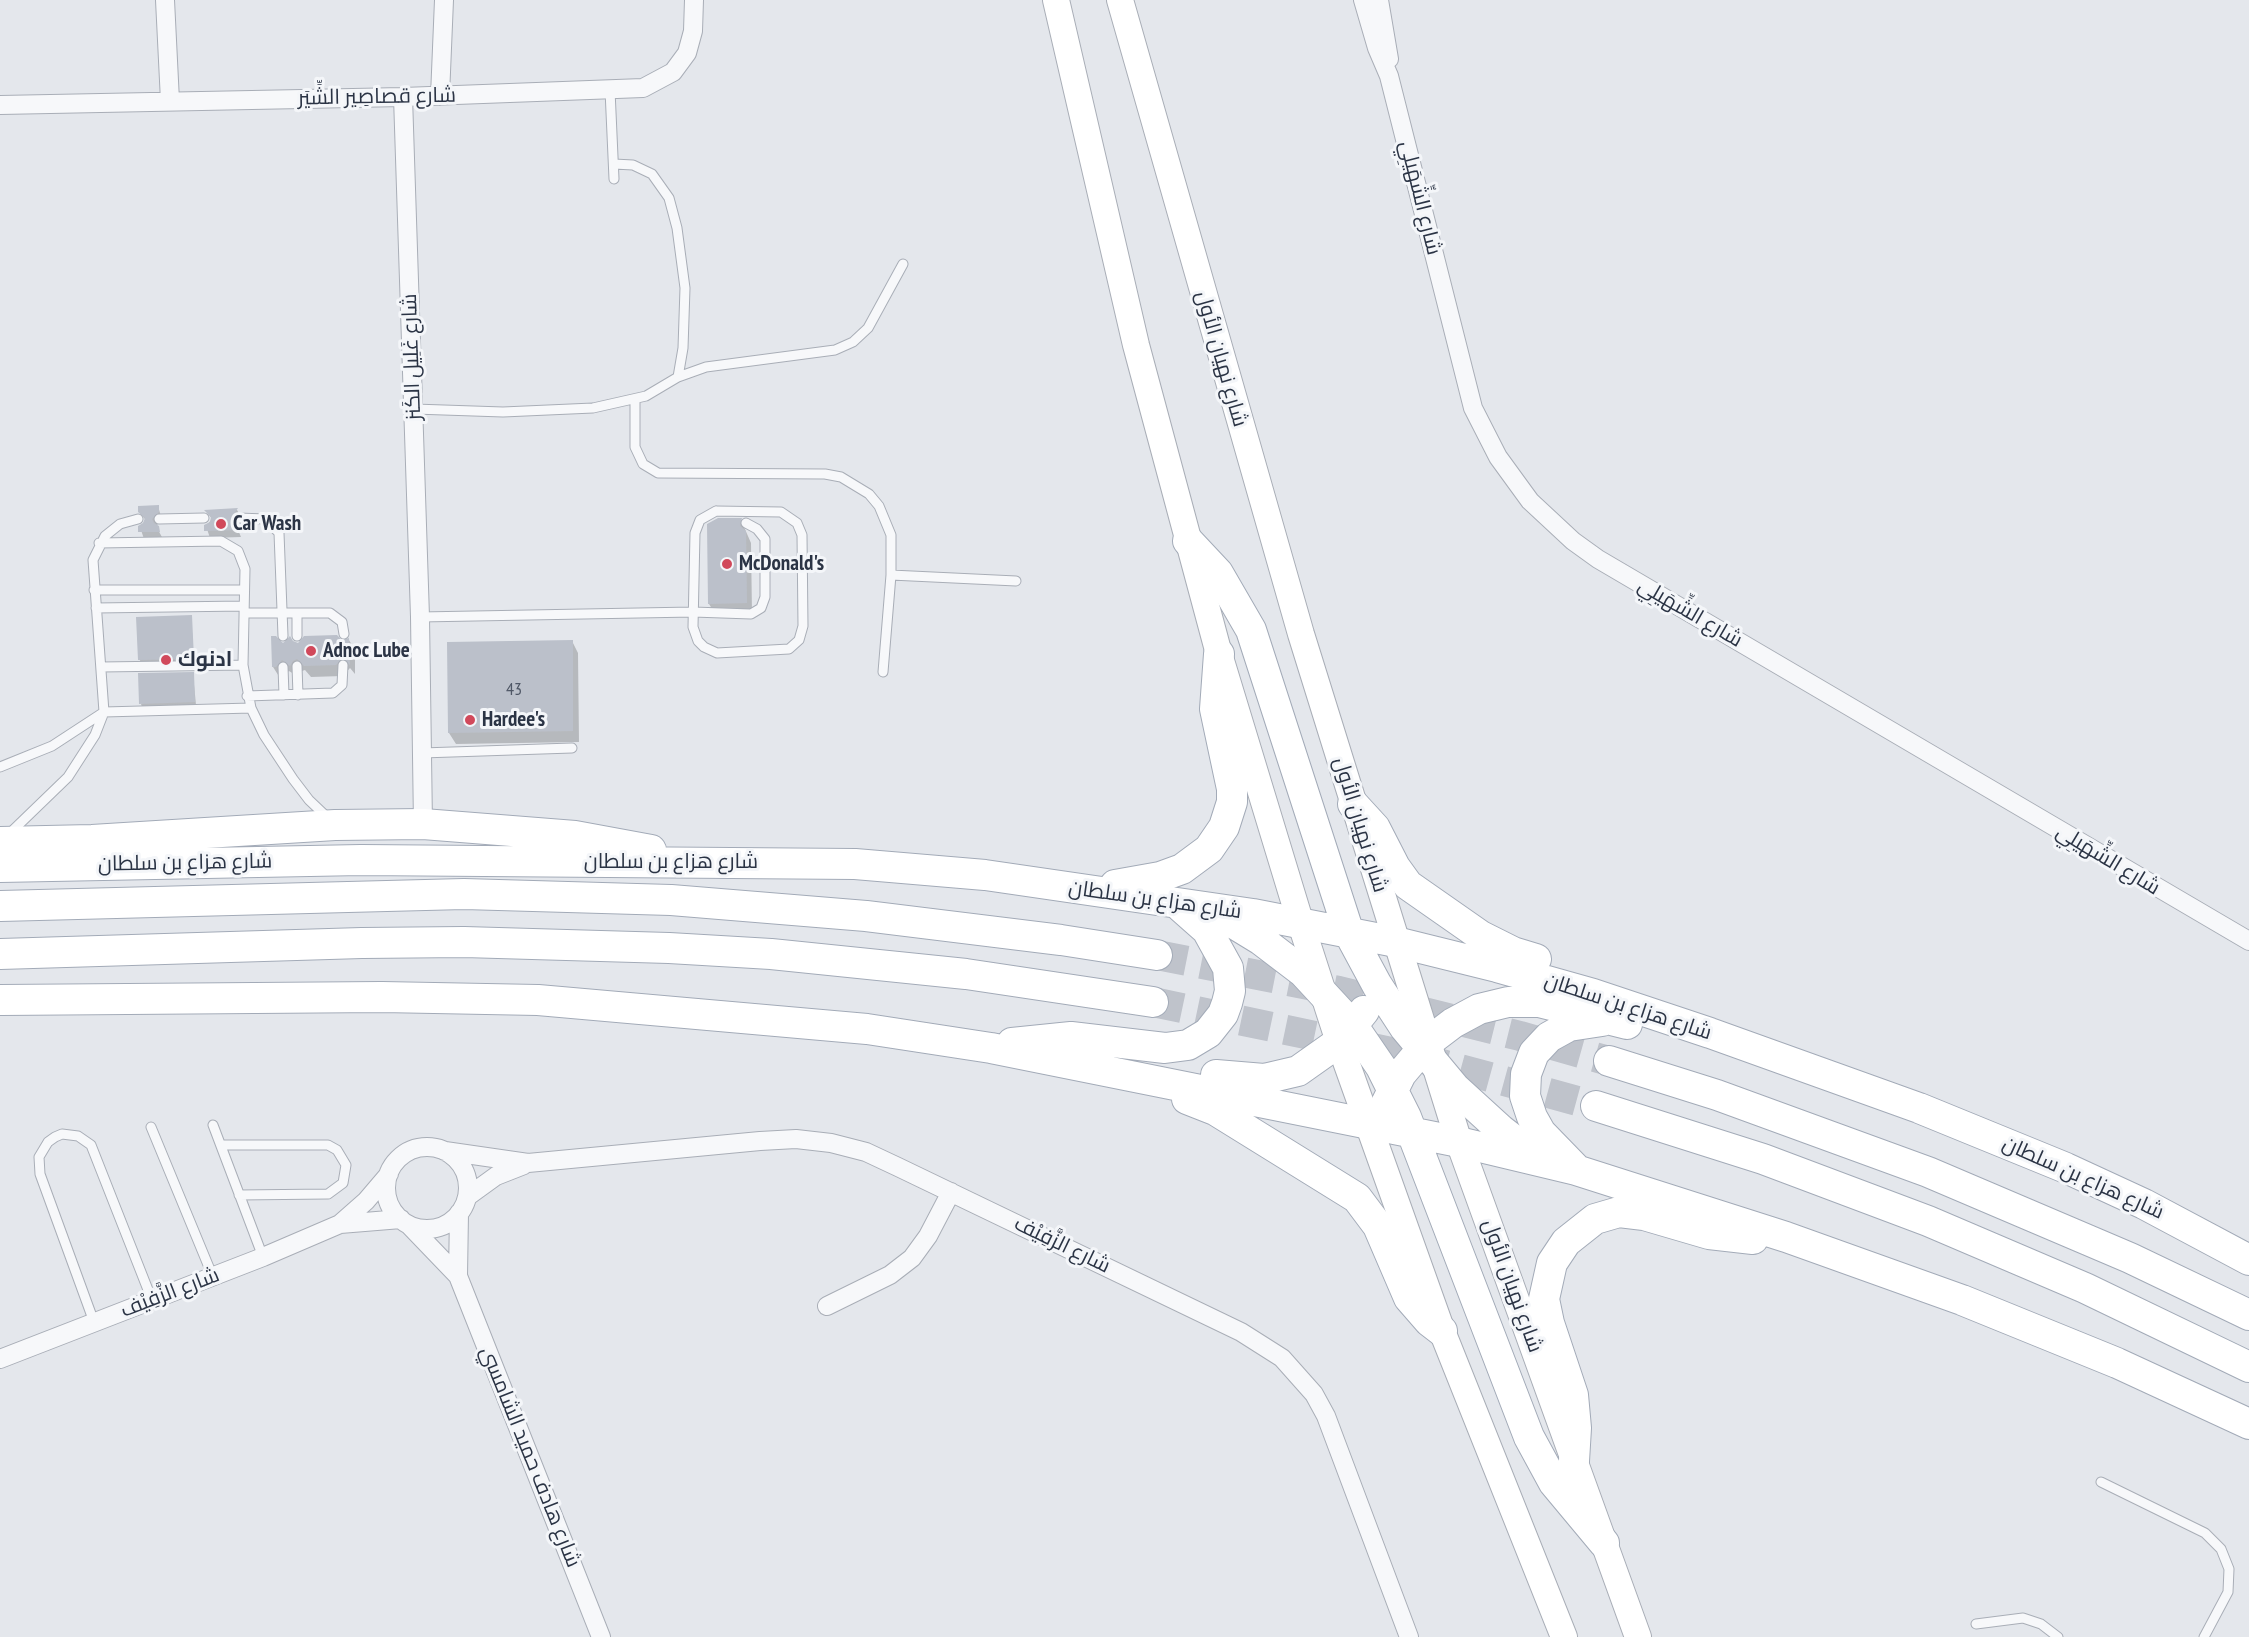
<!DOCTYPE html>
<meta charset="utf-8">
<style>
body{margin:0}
canvas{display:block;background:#e4e7ec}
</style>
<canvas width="2249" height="1637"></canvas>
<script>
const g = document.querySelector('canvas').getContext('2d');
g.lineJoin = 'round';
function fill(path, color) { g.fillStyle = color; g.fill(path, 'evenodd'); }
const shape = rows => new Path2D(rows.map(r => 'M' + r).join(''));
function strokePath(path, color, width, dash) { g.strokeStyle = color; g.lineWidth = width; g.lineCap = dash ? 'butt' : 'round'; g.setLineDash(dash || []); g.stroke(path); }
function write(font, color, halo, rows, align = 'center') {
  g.font = font + ' "PT Sans Narrow",Cairo,sans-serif'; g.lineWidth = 6; g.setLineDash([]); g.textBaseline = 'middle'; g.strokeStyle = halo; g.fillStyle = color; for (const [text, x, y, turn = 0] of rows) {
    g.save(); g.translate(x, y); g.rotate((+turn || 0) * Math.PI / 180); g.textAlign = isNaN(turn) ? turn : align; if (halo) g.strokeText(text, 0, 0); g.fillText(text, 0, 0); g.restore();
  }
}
const shadow = shape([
 [158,506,162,520,156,526,163,539,144,539,140,527,145,521,143,519,149,524,139,512],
 [237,510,241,517,236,525,241,537,210,538,206,526,212,519,206,511],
 [741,520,751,543,752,614,716,615,709,604],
 [191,616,194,662,141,662,139,659],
 [349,640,355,650,355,674,350,668,343,676,311,677,305,670,299,672,297,676,289,671,280,678,273,667,283,645,344,643],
 [572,641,578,653,579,742,456,744,449,733],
 [193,674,196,705,142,707,141,704]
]);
const building = shape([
 [159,505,159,512,152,519,154,523,159,526,160,532,138,532,138,526,143,523,145,518,138,512,138,506],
 [238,508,231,518,238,525,238,530,204,531,204,525,210,522,211,517,204,510],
 [718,518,742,518,740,526,746,531,747,603,708,604,707,524],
 [192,615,194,659,138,660,136,617],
 [337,635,342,640,349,638,350,665,343,658,336,665,304,666,297,659,293,661,290,666,282,660,276,667,272,667,271,636,276,636,283,643,290,636,293,641,298,643,304,636],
 [573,640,573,731,448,733,447,642],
 [194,672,195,702,139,704,138,673]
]);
const primaryTunnel = shape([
 [1157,955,1339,991,1520,1036,1609,1061],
 [1153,1002,1420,1058,1596,1106]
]);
const lane = shape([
 [610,90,614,179],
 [614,164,633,165,652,174,669,198,677,228,685,288,683,348,678,377],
 [635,400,635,447,643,464,658,473,825,474,841,477,869,494,879,506,891,535,891,575,883,672],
 [414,409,503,412,593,408,646,396,678,377,706,367,835,350,853,342,868,328,903,264],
 [716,511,781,512,797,523,802,535,803,626,799,640,789,649,717,653,704,647,698,641,693,627,695,533,700,520,716,511],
 [238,518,266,519,279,533,283,636],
 [159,519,204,518],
 [99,543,221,541,238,551,245,569,243,665,251,708,264,735,293,779,309,800,329,819],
 [891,575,1016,581],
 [94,590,244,590],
 [96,608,244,606],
 [244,613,330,613,342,622,344,634],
 [297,613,297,636],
 [420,617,693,612,751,614,761,608,765,597,765,539,757,529,746,523],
 [297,666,298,695],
 [101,667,243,665],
 [283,667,284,695],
 [247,696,333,693,342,685,343,665],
 [422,753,572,748],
 [0,767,52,746,104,712,251,708],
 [9,834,68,777,95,735,104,712,93,560,105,536,120,524,138,519],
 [213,1125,263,1257],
 [151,1127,213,1277],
 [221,1145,328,1145,337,1150,346,1165,343,1183,328,1194,239,1195],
 [94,1322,40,1174,39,1157,48,1142,55,1137,62,1134,78,1136,91,1145,152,1300],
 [2101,1482,2205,1533,2221,1549,2229,1569,2228,1592,2204,1637],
 [1976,1624,2023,1618,2041,1624,2058,1637]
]);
const street = shape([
 [165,0,170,101],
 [1363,0,1377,48,1389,76,1473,408,1498,457,1530,501,1573,541,1598,559,2249,941],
 [1379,0,1389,59],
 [440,96,444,0],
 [403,97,420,617,423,824],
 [0,105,403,97,643,88,673,72,687,53,693,31,694,0],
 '386 1188a41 41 0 1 1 82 0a41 41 0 1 1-82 0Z',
 [445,1151,528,1163,760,1141,796,1139,831,1143,866,1152,898,1167,1241,1332,1282,1358,1314,1394,1326,1416,1409,1637],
 [467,1197,496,1176,524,1165],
 [341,1223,366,1201,389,1174],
 [409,1225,458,1276,601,1637],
 [458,1276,459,1213],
 [827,1306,890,1275,912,1258,928,1236,951,1192],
 [0,1359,263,1257,340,1224,401,1219]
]);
const secondary = shape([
 [1056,0,1136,345,1219,654,1301,924,1339,1042,1442,1331,1564,1637],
 [1120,0,1301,634,1459,1142,1638,1637]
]);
const primary = shape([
 [1188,541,1218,573,1251,630,1349,933,1377,985,1405,1028,1455,1088,1501,1130,1532,1154],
 [1353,804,1375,828,1395,867,1408,885,1481,936,1513,952,1536,959],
 [0,842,92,840,335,825,423,824,575,836,651,850],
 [0,867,361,860,855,864,985,875,1253,914,1396,942,1497,967,1593,994,1710,1033,1919,1108,2066,1168,2144,1204,2249,1260],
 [1115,885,1160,877,1182,869,1209,849,1224,827,1232,802,1232,789,1215,709,1219,654],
 [0,906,464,894,671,900,866,916,1061,940,1157,955],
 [1220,915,1261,940,1303,972,1353,1026,1381,1067,1406,1117,1529,1437,1554,1483,1604,1543],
 [0,954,362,943,464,942,669,948,771,954,966,974,1153,1002],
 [0,1000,382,997,538,1000,867,1029,991,1048,1459,1142,1576,1170,1786,1237,1962,1300,2117,1363,2249,1424],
 [1012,1043,1071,1037,1165,1048,1188,1045,1208,1033,1223,1014,1227,1003,1230,991,1228,968,1207,930,1181,907],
 [1609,1061,1717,1095,1928,1172,2130,1258,2249,1315],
 [1216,1075,1264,1079,1298,1071,1339,1042,1364,1011],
 [1187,1099,1215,1110,1357,1198,1378,1226,1409,1298,1429,1321,1442,1331],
 [1386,1104,1401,1074,1428,1042,1453,1023,1479,1009,1508,1002,1539,1002,1627,1024],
 [1596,1106,1763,1159,1928,1221,2085,1288,2249,1367],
 [1576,1169,1541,1133,1532,1117,1525,1096,1526,1074,1534,1053,1549,1037,1569,1026,1602,1021],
 [1574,1461,1576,1428,1573,1395,1549,1323,1544,1299,1552,1263,1566,1242,1595,1219,1619,1212,1644,1215,1709,1234,1753,1239]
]);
const markers = [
 [221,524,6,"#d1495b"],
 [727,564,6,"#d1495b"],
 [311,651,6,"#d1495b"],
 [166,660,6,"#d1495b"],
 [470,720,6,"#d1495b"]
];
const numberNames = [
 ["43",514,690]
];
const streetNames = [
 ["شارع قصاصِير الشِّيَر",377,97,-1],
 ["شارع الشِّهَيلِي",1420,198,76],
 ["شارع غَلِيل الكَنز",412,357,-92],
 ["شارع نهيان الأول",1221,359,74],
 ["شارع الشِّهَيلِي",1690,613,30],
 ["شارع نهيان الأول",1360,825,73],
 ["شارع الشِّهَيلِي",2108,860,31],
 ["شارع هزاع بن سلطان",671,862],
 ["شارع هزاع بن سلطان",185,863,-1],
 ["شارع هزاع بن سلطان",1155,900,8],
 ["شارع هزاع بن سلطان",1628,1007,18],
 ["شارع هزاع بن سلطان",2083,1178,24],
 ["شارع الزَّفِيْف",1062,1245,26],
 ["شارع نهيان الأول",1512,1286,70],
 ["شارع الزَّفِيْف",170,1293,-21],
 ["شارع هادف حميد الشامسي",530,1457,68]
];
const poiNames = [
 ["Car Wash",233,524],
 ["McDonald's",739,564],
 ["Adnoc Lube",323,651],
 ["ادنوك",178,660],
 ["Hardee's",482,720]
];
fill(shadow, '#0003');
fill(building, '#bbc0ca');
strokePath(primaryTunnel, '#bfc3cb', 30, [30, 15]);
strokePath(lane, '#a9aeb7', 11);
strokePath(street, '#a9aeb7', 20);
strokePath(secondary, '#a9aeb7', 28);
strokePath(primary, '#a3abb8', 32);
strokePath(lane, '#f7f8fa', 9);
strokePath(street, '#f7f8fa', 18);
strokePath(secondary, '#fff', 26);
strokePath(primary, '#fff', 30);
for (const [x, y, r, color] of markers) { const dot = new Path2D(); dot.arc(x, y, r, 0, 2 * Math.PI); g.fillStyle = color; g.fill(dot); strokePath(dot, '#f4f6f9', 2); }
write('18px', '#4f5766', null, numberNames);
write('21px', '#2b3445', '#f4f6f9', streetNames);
write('bold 21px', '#2b3445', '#f4f6f9', poiNames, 'left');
</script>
